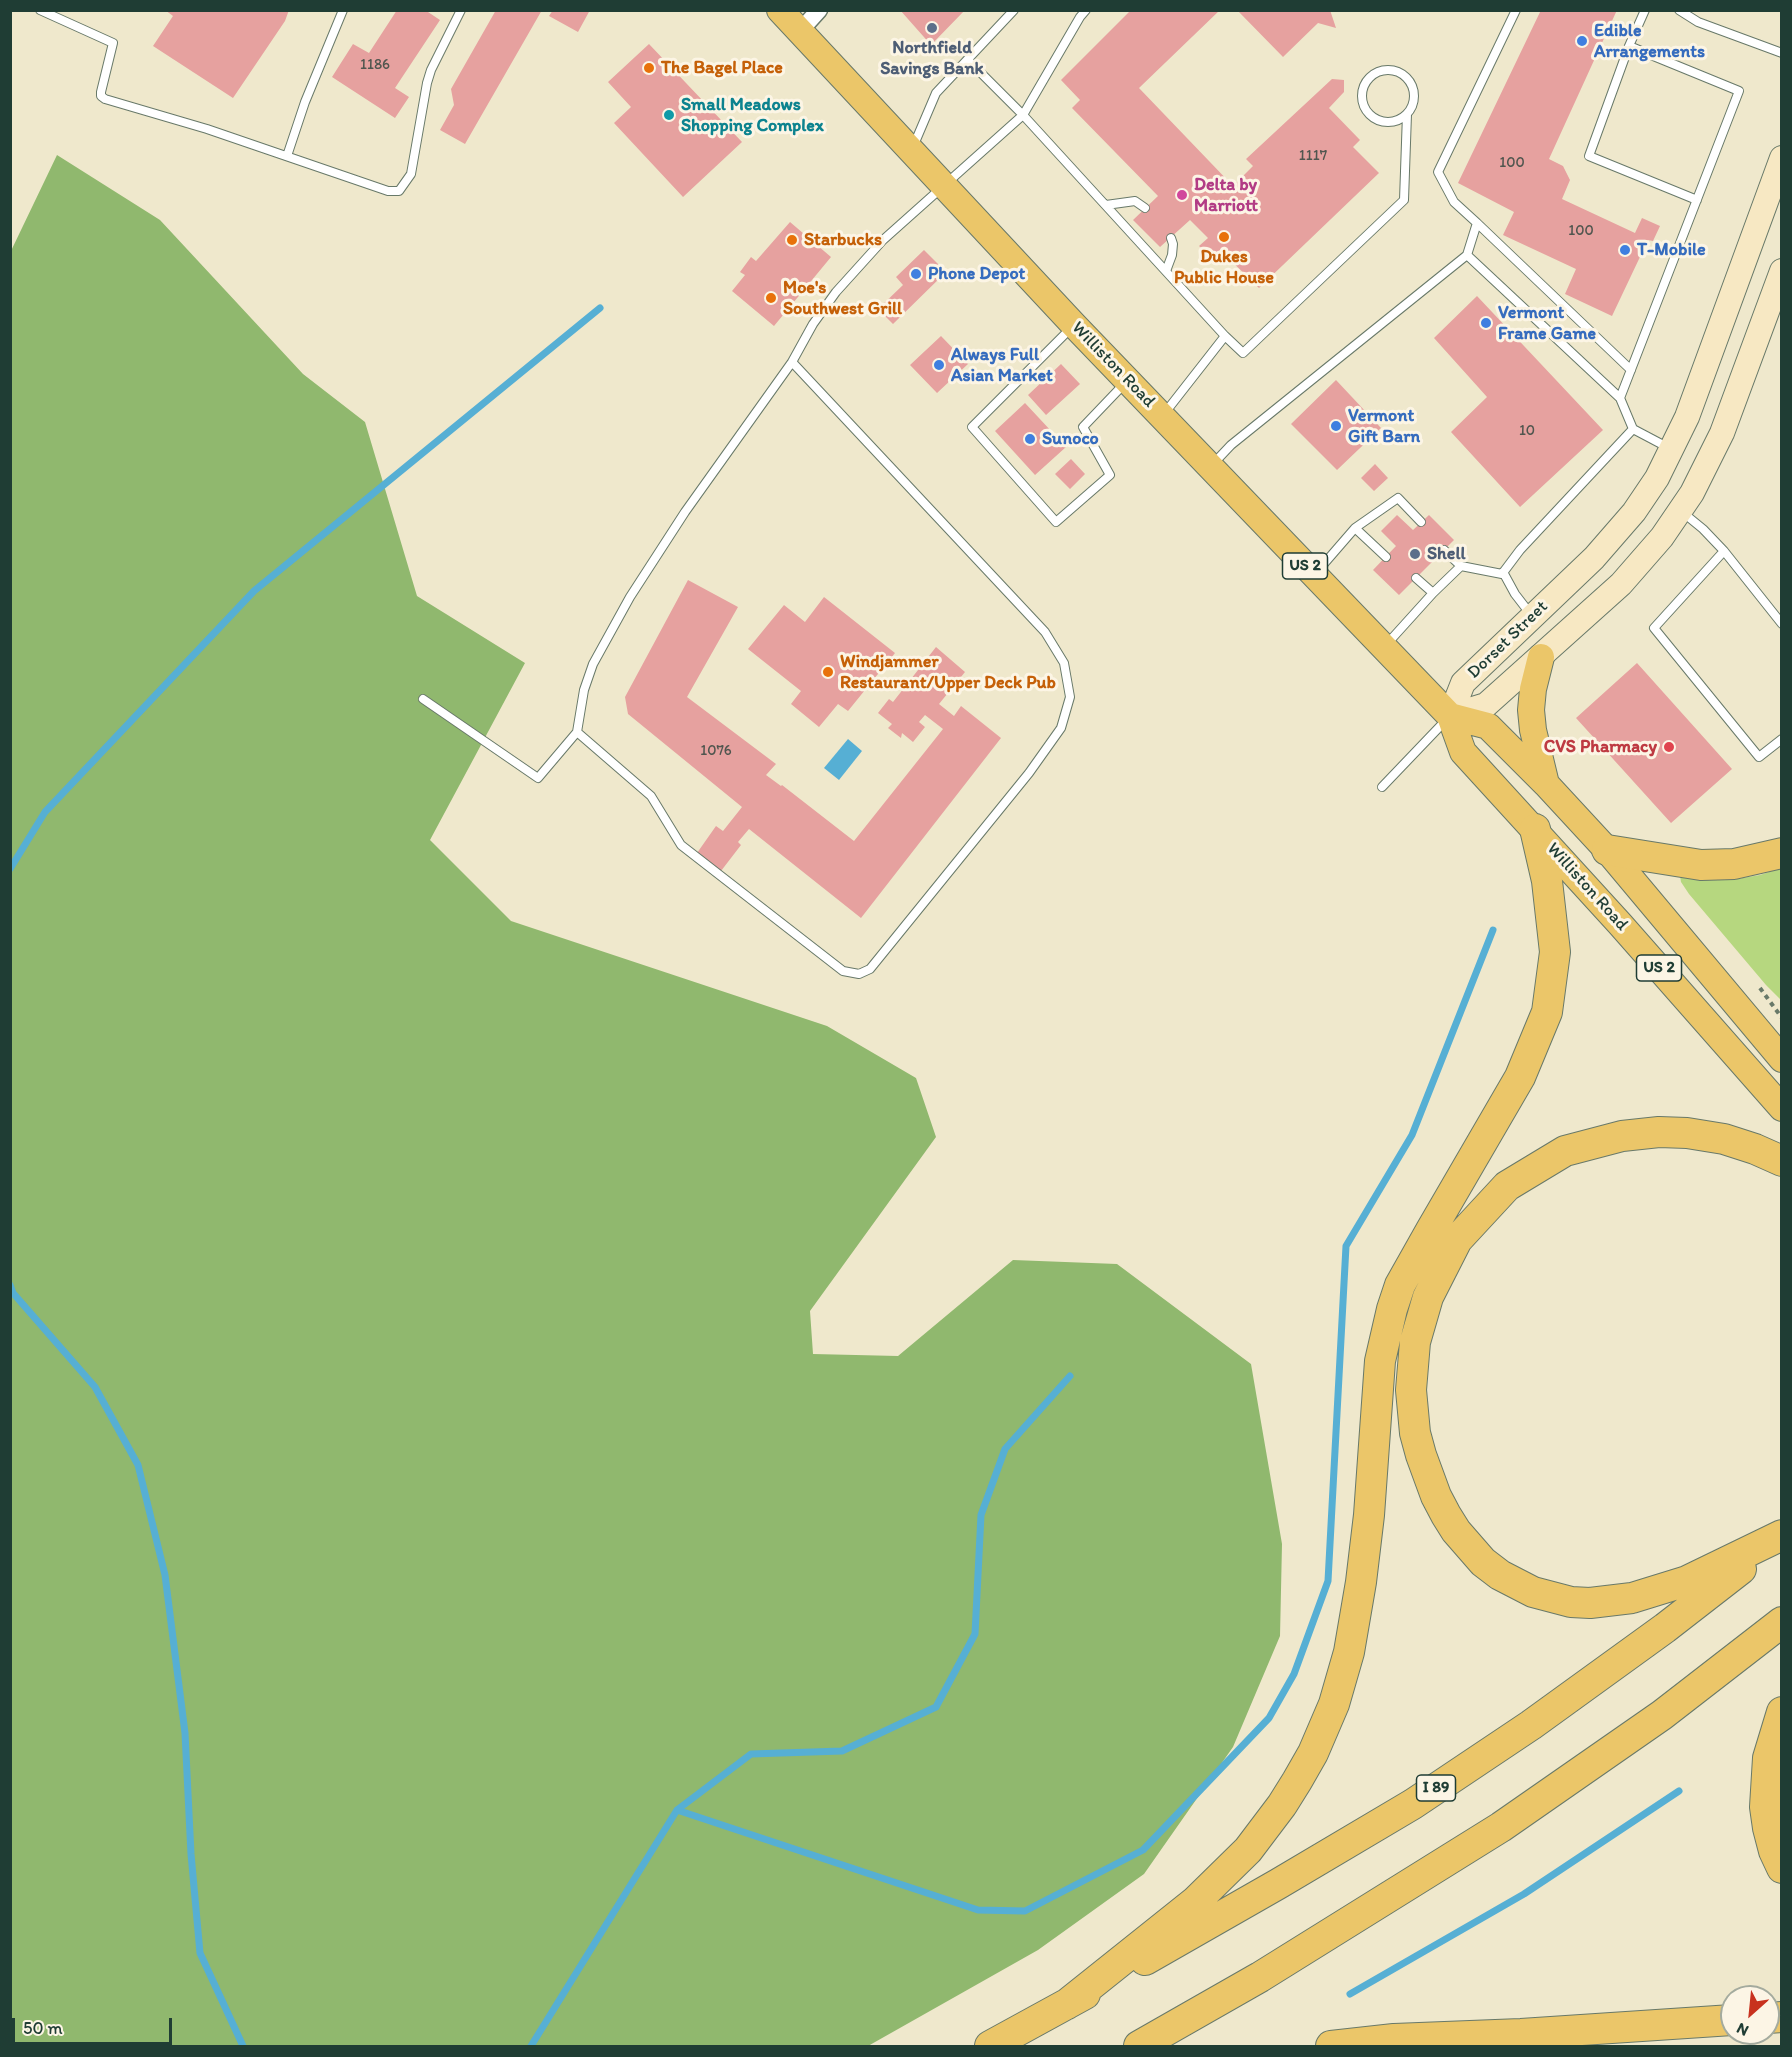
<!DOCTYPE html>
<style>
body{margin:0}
#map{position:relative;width:1792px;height:2057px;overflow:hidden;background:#efe8cc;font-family:Itim,sans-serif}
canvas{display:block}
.frame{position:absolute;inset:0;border:12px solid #1f3d34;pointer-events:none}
.north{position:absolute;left:1720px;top:1985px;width:60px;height:60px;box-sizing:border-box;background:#fcf5e5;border:2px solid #a4ab9e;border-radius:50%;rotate:207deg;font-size:16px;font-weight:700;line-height:24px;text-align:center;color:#1f3d34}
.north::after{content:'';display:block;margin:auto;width:21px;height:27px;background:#c8321e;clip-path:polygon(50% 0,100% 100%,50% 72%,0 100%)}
.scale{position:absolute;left:12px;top:2018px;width:160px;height:27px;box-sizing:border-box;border:3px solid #1f3d34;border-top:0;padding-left:8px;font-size:18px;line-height:21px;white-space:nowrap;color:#1f3d34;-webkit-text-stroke:4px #fcf5e5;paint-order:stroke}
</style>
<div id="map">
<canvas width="1792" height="2057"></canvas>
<div class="frame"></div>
<div class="north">N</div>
<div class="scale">50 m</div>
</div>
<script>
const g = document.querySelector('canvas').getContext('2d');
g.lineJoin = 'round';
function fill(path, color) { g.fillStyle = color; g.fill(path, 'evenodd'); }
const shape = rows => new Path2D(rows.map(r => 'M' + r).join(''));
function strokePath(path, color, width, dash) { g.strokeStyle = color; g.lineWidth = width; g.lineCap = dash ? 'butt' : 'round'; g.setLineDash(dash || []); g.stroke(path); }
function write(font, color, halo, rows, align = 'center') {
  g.font = font + ' Itim,sans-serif'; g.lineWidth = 6; g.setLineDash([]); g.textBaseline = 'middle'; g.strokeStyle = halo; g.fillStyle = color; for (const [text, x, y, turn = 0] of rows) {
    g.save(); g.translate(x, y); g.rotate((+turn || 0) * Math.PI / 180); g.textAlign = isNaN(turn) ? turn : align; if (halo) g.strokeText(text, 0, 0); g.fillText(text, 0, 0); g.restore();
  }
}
const green = shape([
 [1781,868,1781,1000,1766,985,1689,894,1681,882,1680,876,1702,880,1731,880,1760,875]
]);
const forest = shape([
 [57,155,160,220,303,374,365,422,417,596,525,663,430,840,511,921,827,1026,916,1078,936,1137,810,1311,813,1354,898,1356,1013,1260,1117,1264,1251,1364,1282,1544,1280,1636,1233,1747,1144,1874,1038,1950,868,2046,11,2046,10,253]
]);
const water = shape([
 [848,739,862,751,839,780,824,768]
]);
const stream = shape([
 [10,869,45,812,254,591,600,308],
 [10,1285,13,1293,95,1387,138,1465,165,1575,185,1733,191,1854,200,1953,243,2046],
 [677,1810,978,1910,1025,1911,1143,1850,1269,1718,1294,1674,1328,1581,1346,1246,1412,1135,1493,930],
 [1350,1994,1524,1894,1679,1791],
 [531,2046,677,1810,751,1754,842,1751,936,1707,975,1634,981,1515,1005,1449,1070,1376]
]);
const building = shape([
 [165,10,289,10,285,21,233,98,153,46,173,16],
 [397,10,425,10,440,20,395,88,409,97,395,118,332,77,353,44,369,53],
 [496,10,542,10,465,144,440,130,454,105,451,89],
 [553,10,590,10,578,32,549,16],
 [900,10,965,10,931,45],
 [1131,10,1220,10,1139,88,1233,186,1253,166,1246,159,1332,79,1344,80,1344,92,1329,108,1360,140,1353,147,1379,173,1259,288,1220,250,1212,258,1199,246,1208,238,1190,220,1160,247,1133,220,1158,196,1072,108,1080,100,1061,80],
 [1237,10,1330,10,1336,28,1318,23,1283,57],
 [1541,10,1617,10,1549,159,1563,166,1570,180,1562,199,1635,233,1642,218,1660,226,1653,241,1648,240,1612,316,1565,294,1576,269,1503,235,1514,212,1458,183],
 [649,44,742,142,683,197,614,123,631,107,608,82],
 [790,222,831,257,774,326,732,291,745,275,740,272,751,257,756,261],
 [924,250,946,272,893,324,878,309,903,285,896,277],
 [1477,296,1603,430,1520,507,1451,432,1487,397,1434,338],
 [941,336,968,364,937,393,910,365],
 [1061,364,1080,384,1046,415,1028,395],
 [1336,380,1381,428,1337,470,1291,424],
 [1025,403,1066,447,1035,475,995,431],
 [1071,459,1085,474,1070,489,1055,474],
 [1375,464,1388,478,1374,491,1361,478],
 [1397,515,1413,530,1429,515,1454,540,1399,595,1373,570,1396,546,1381,531],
 [688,580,738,607,687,697,776,764,766,775,781,786,782,785,854,841,943,729,925,715,919,722,925,727,913,742,902,733,901,738,888,728,892,724,878,713,889,699,893,702,936,647,965,672,939,704,954,716,961,706,1001,738,861,918,749,829,738,842,741,845,721,871,697,853,716,826,723,831,742,807,628,714,625,697],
 [824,597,895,653,848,711,838,704,819,727,791,704,801,691,748,649,784,605,805,622],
 [1637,663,1732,769,1671,823,1576,718]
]);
const path = shape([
 [1760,988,1782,1018]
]);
const lane = shape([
 [40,10,113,43,101,92,101,96,105,99,207,129,388,191,399,191,411,174,427,83,431,70,461,10],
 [1516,10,1438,172,1454,202,1477,223,1467,255,1620,398,1633,429,1669,448],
 [1679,10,1698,22,1782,53],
 [1629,46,1589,156,1697,200],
 [968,60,1023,115,1225,336,1243,353,1404,200,1407,114],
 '1362 96a26 26 0 1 1 52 0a26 26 0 1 1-52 0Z',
 [913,147,936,93,1014,10],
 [287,156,305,102,343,10],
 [1106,205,1135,201,1145,208],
 [1477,223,1631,370],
 [1166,271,1172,255,1173,244,1171,238],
 [1072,327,972,427,1056,522,1110,475,1083,427,1126,382],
 [1620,398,1739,91,1629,46,1645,10],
 [1164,414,1225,336],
 [1213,464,1231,445,1467,255],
 [1681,511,1703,529,1724,551,1782,624],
 [1355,528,1398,498,1421,522],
 [1444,550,1461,566,1502,574,1520,550,1633,429],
 [1724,551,1654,628,1759,757,1782,739],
 [1503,572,1515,594,1532,616],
 [1316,573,1355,528,1386,557],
 [1433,593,1461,566],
 [1386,645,1433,593,1416,578],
 [423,699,538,778,577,732,584,690,593,664,630,597,685,512,792,362,813,324,836,292,883,240,1023,115,1080,17,1086,10],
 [577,732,651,796,681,845,843,971,859,974,870,969,1029,773,1061,728,1070,697,1064,663,1045,632,792,362],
 [1382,787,1448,718]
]);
const street = shape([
 [800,31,819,10]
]);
const secondary = shape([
 [1450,716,1463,683,1594,558,1634,512,1657,478,1687,417,1782,158],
 [1450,716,1486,705,1621,584,1662,537,1692,493,1722,433,1782,271]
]);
const primary = shape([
 [780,10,1074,325,1450,716,1463,752,1620,924,1782,1108],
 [1541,657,1533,689,1531,710,1533,730,1546,784],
 [1450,716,1488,726,1546,784,1607,850,1782,1059]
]);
const highway = shape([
 [1607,850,1701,865,1734,864,1782,853],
 [1782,1161,1755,1149,1724,1139,1687,1133,1659,1132,1622,1136,1565,1151,1507,1186,1457,1240,1428,1297,1415,1342,1411,1390,1415,1433,1421,1455,1436,1496,1446,1515,1456,1531,1483,1562,1500,1575,1533,1592,1571,1602,1590,1603,1632,1598,1687,1581,1782,1535],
 [1782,1712,1768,1758,1765,1807,1768,1828,1774,1851,1782,1868],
 [1145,1960,1278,1884,1413,1804,1531,1725,1665,1628,1741,1569],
 [1067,2004,1196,1901,1248,1850,1282,1805,1297,1781,1313,1753,1334,1704,1349,1652,1361,1582,1369,1515,1380,1361,1392,1309,1400,1285,1431,1230,1520,1077,1547,1012,1555,952,1547,881,1535,829],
 [1768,2018,1782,2017],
 [990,2046,1085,1994],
 [1139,2046,1260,1977,1501,1827,1662,1715,1782,1622],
 [1331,2046,1394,2039,1521,2034,1732,2020]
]);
const markers = [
 [932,28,6,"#5c6f8a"],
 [1582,41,6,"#3f7fe0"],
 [649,68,6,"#e8710a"],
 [669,115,6,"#0f9aa8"],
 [1182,195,6,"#d1479c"],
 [1224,237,6,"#e8710a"],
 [792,240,6,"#e8710a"],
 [1625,250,6,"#3f7fe0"],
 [916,274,6,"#3f7fe0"],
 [771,298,6,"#e8710a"],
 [1486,323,6,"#3f7fe0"],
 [939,365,6,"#3f7fe0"],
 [1336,426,6,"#3f7fe0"],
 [1030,439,6,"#3f7fe0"],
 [1415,554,6,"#5c6f8a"],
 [828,672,6,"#e8710a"],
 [1669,747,6,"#e0444e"]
];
const numberNames = [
 ["1186",375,65],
 ["1117",1313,156],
 ["100",1512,163],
 ["100",1581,231],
 ["10",1527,431],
 ["1076",716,751]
];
const shields = [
 [1305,566,45],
 [1659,968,45],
 [1436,1788,39]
];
const shieldNames = [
 ["US 2",1305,566],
 ["US 2",1659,968],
 ["I 89",1436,1788]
];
const shopNames = [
 ["Edible",1594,31],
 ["Arrangements",1594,52],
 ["T-Mobile",1637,250],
 ["Phone Depot",928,274],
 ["Vermont",1498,313],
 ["Frame Game",1498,334],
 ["Always Full",951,355],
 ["Asian Market",951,376],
 ["Vermont",1348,416],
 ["Gift Barn",1348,437],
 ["Sunoco",1042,439]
];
const serviceNames = [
 ["Northfield",932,48],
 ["Savings Bank",932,69],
 ["Shell",1427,554,"left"]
];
const foodNames = [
 ["The Bagel Place",661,68],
 ["Starbucks",804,240],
 ["Dukes",1224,257,"center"],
 ["Public House",1224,278,"center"],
 ["Moe's",783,288],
 ["Southwest Grill",783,309],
 ["Windjammer",840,662],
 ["Restaurant/Upper Deck Pub",840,683]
];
const cultureNames = [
 ["Small Meadows",681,105],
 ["Shopping Complex",681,126]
];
const hotelNames = [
 ["Delta by",1194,185],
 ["Marriott",1194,206]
];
const streetNames = [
 ["Williston Road",1113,365,46],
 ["Dorset Street",1508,640,-44],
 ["Williston Road",1587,887,48]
];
const healthNames = [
 ["CVS Pharmacy",1657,747]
];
fill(green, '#b6d77f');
fill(forest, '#90b86e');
fill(water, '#56afd4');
strokePath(stream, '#56afd4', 7);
fill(building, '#e6a19f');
strokePath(lane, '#687969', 10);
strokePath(street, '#687969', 19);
strokePath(secondary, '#687969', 26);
strokePath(primary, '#687969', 28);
strokePath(highway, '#687969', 32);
strokePath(path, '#687969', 4, [4.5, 4.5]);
strokePath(lane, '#fff', 8);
strokePath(street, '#fff', 16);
strokePath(secondary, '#f7e8c3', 24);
strokePath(primary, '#ebc669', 26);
strokePath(highway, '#ebc669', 30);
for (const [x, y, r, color] of markers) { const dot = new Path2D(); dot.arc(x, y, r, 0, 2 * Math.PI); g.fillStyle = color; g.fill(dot); strokePath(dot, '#fcf5e5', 2); }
write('15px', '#51564f', null, numberNames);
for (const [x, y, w] of shields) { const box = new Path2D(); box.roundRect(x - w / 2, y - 13, w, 26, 4.5); g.fillStyle = '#fcf5e5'; g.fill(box); strokePath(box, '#1f3d34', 1.5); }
write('bold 16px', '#1f3d34', null, shieldNames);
write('bold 18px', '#366cbe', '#fcf5e5', shopNames, 'left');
write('bold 18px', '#4e5e75', '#fcf5e5', serviceNames);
write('bold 18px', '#c56008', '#fcf5e5', foodNames, 'left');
write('bold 18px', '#0d838f', '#fcf5e5', cultureNames, 'left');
write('bold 18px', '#b23c85', '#fcf5e5', hotelNames, 'left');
write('18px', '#1f3d34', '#fcf5e5', streetNames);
write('bold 18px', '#be3a42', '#fcf5e5', healthNames, 'right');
</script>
